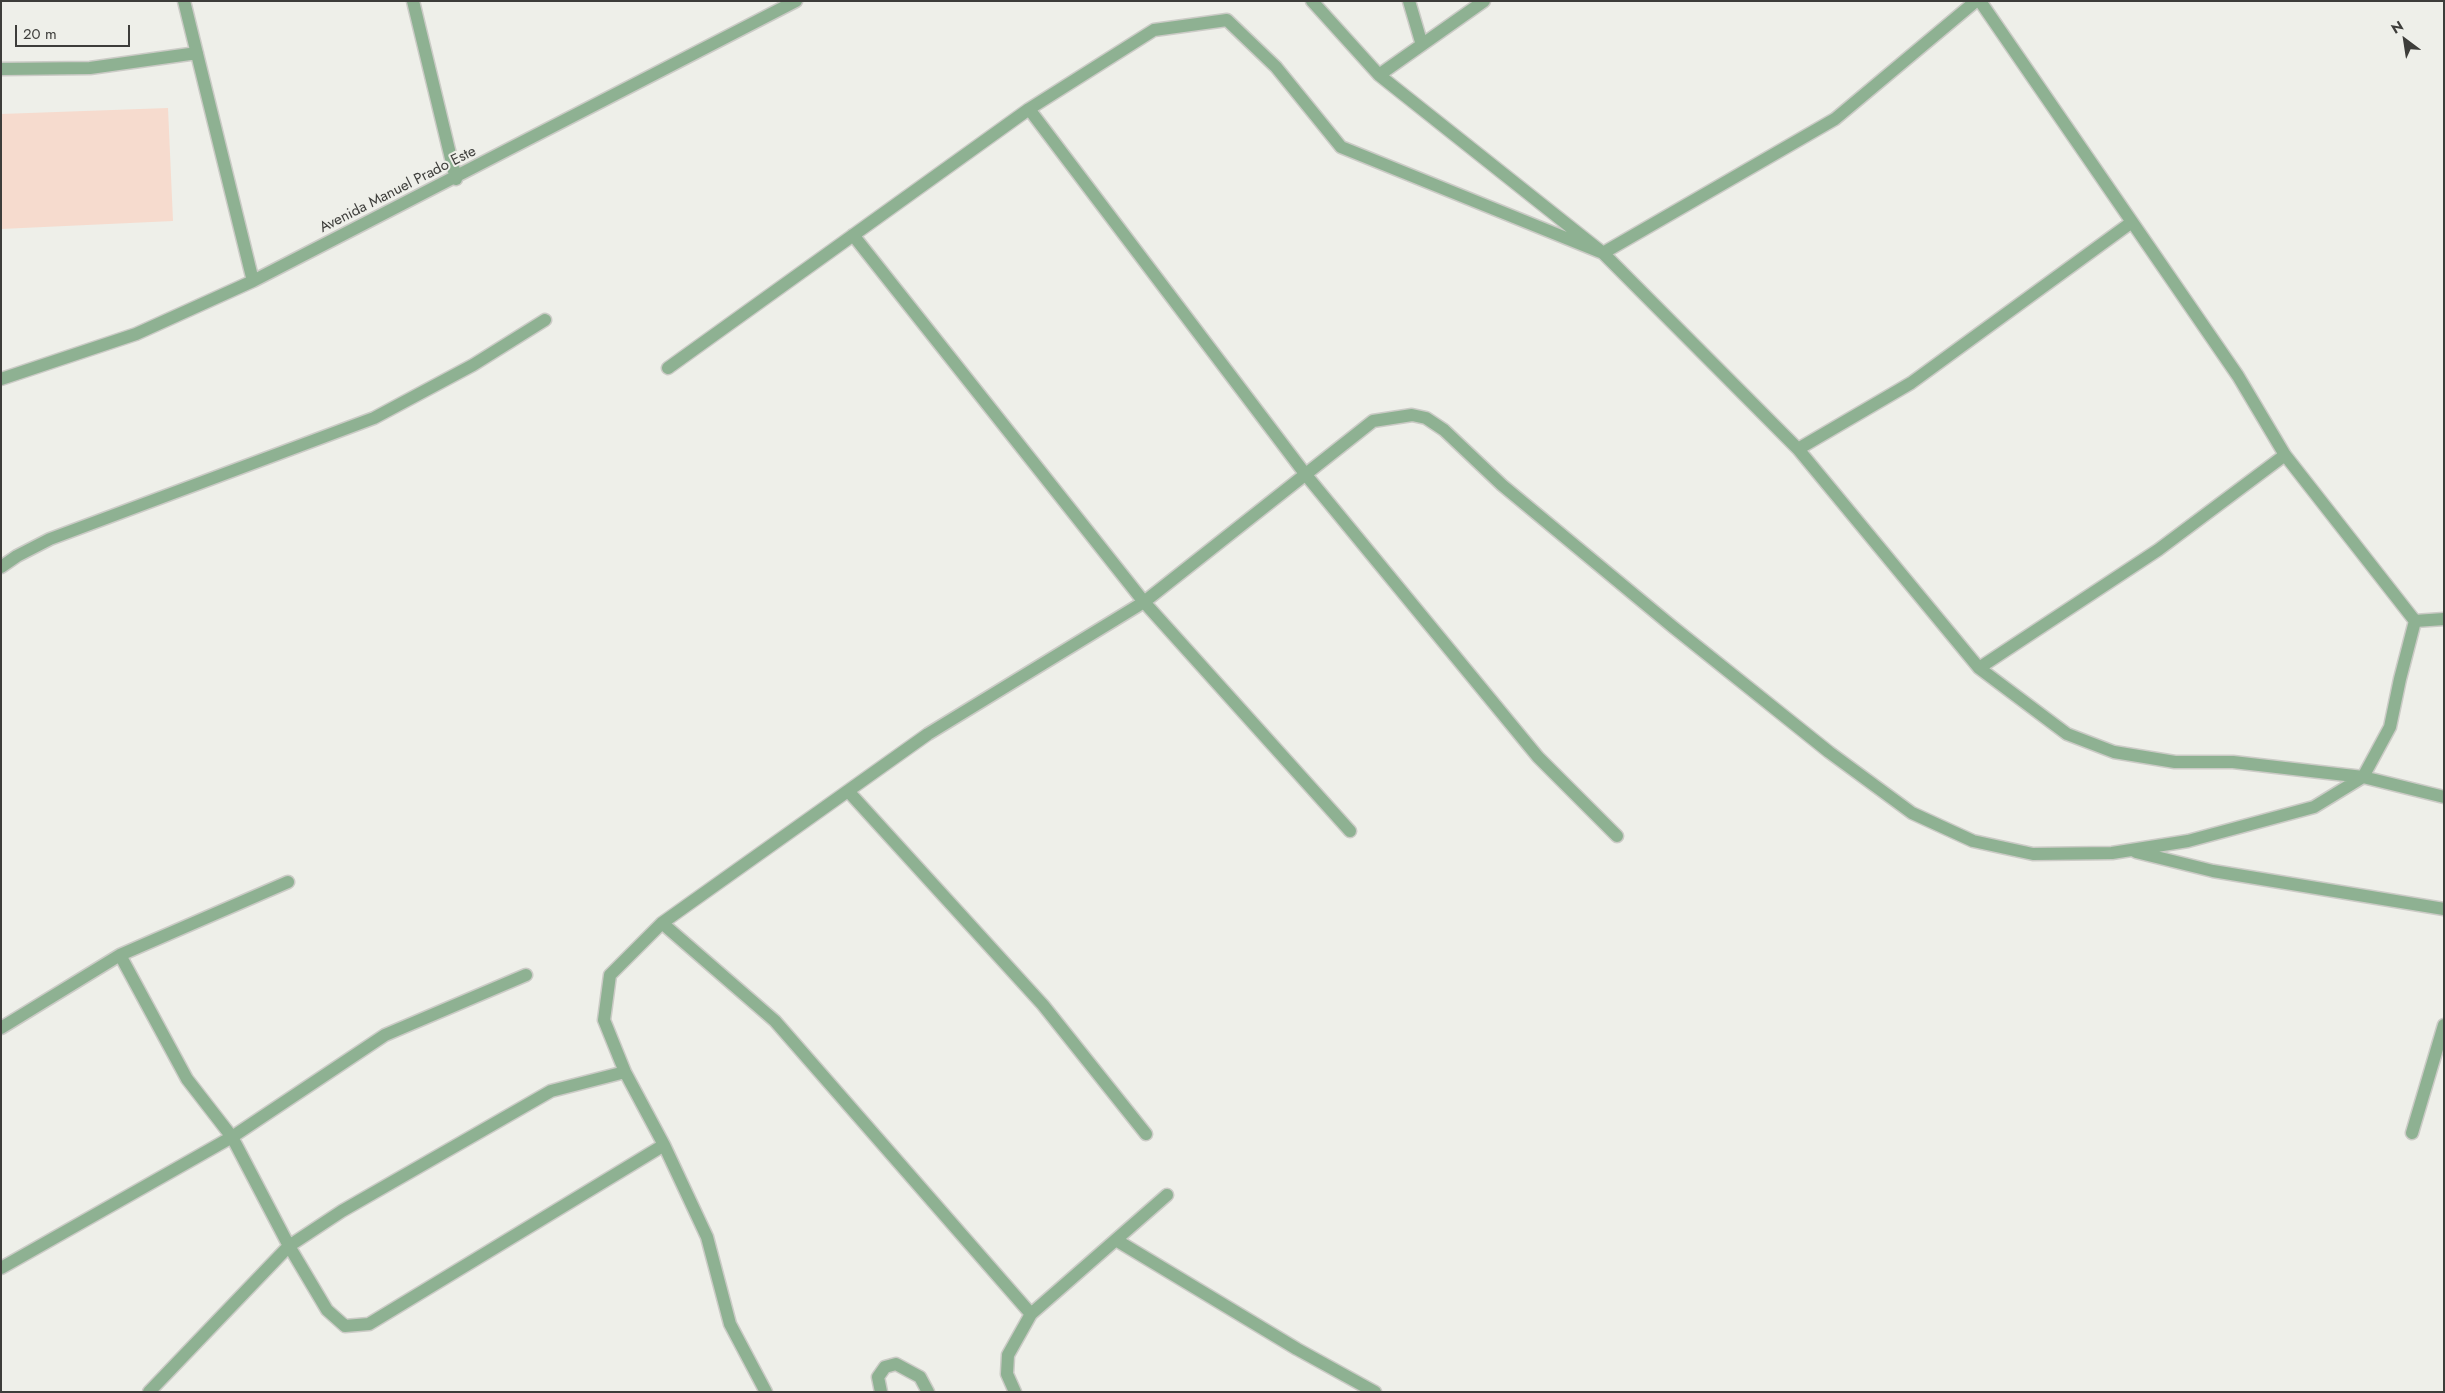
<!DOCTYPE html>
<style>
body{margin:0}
#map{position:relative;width:2445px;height:1393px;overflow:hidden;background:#eeefe9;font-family:Jost,sans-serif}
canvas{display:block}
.frame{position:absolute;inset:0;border:2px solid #3d3d3a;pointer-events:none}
.north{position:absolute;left:2380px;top:15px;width:50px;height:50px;-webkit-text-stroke:4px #eeefe9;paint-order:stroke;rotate:329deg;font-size:14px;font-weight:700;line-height:20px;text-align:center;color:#3d3d3a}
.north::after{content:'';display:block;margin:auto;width:18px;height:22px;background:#3d3d3a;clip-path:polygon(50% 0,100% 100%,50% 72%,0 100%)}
.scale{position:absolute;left:15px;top:25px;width:115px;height:22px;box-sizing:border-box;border:2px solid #3d3d3a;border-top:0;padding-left:6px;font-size:15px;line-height:18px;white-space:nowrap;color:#3d3d3a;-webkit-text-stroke:4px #eeefe9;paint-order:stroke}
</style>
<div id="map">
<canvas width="2445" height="1393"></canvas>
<div class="frame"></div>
<div class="north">N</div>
<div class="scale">20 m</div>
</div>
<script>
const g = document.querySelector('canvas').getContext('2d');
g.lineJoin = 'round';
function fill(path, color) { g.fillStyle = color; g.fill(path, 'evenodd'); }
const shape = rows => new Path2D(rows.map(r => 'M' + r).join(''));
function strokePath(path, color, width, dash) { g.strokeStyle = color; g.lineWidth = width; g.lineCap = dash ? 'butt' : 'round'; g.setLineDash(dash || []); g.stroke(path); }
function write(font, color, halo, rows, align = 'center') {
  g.font = font + ' Jost,sans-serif'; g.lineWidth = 4; g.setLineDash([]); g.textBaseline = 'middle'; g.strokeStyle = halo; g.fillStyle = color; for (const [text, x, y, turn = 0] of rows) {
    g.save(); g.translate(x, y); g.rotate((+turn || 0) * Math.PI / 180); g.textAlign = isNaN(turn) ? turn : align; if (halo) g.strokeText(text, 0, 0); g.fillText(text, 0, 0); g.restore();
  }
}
const green = shape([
 [168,108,173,221,1,229,1,114]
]);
const minor = shape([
 [184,1,253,281],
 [413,1,456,179],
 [1312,1,1379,75,1603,253,1798,449,1979,668,2067,734,2114,752,2175,762,2233,762,2363,777,2444,797],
 [1409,1,1422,45],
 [1980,1,2238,376,2285,455,2415,621,2444,619],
 [1,69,90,68,197,53],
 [1379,75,1484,1],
 [1029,109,1306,475,1538,757,1617,836],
 [853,235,1144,602,1350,831],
 [668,368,1029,109,1154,30,1227,20,1276,67,1341,147,1603,253,1835,119,1976,1],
 [1,379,136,334,253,281,796,1],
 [1798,449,1911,383,2132,222],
 [1,567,17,556,50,539,374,418,473,365,545,320],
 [1979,668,2158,550,2285,455],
 [848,791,1043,1005,1146,1134],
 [2136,852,2213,871,2444,909],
 [662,923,775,1021,1031,1314],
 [120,955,187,1079,232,1137,289,1246,327,1310,345,1326,369,1324,664,1145],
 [1,1028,120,955,288,882],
 [2412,1133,2444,1025],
 [1116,1240,1297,1349,1375,1392],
 [1,1268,232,1137,385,1035,526,975],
 [149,1392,289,1246,342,1211,551,1091,625,1072],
 [766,1392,730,1324,707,1237,664,1145,625,1072,604,1020,610,975,662,923,928,734,1144,602,1373,421,1412,415,1426,418,1444,430,1502,485,1673,627,1829,752,1912,813,1973,841,2033,854,2112,853,2188,841,2314,807,2363,777,2390,727,2400,679,2415,621],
 [881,1392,878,1377,885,1367,896,1364,920,1377,928,1392],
 [1015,1392,1007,1374,1008,1355,1031,1314,1167,1195]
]);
const streetNames = [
 ["Avenida Manuel Prado Este",398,190,-27]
];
fill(green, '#f6dbce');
strokePath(minor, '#cbcbc6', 15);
strokePath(minor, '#8eb192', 12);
write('15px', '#3d3d3a', '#eeefe9', streetNames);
</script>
